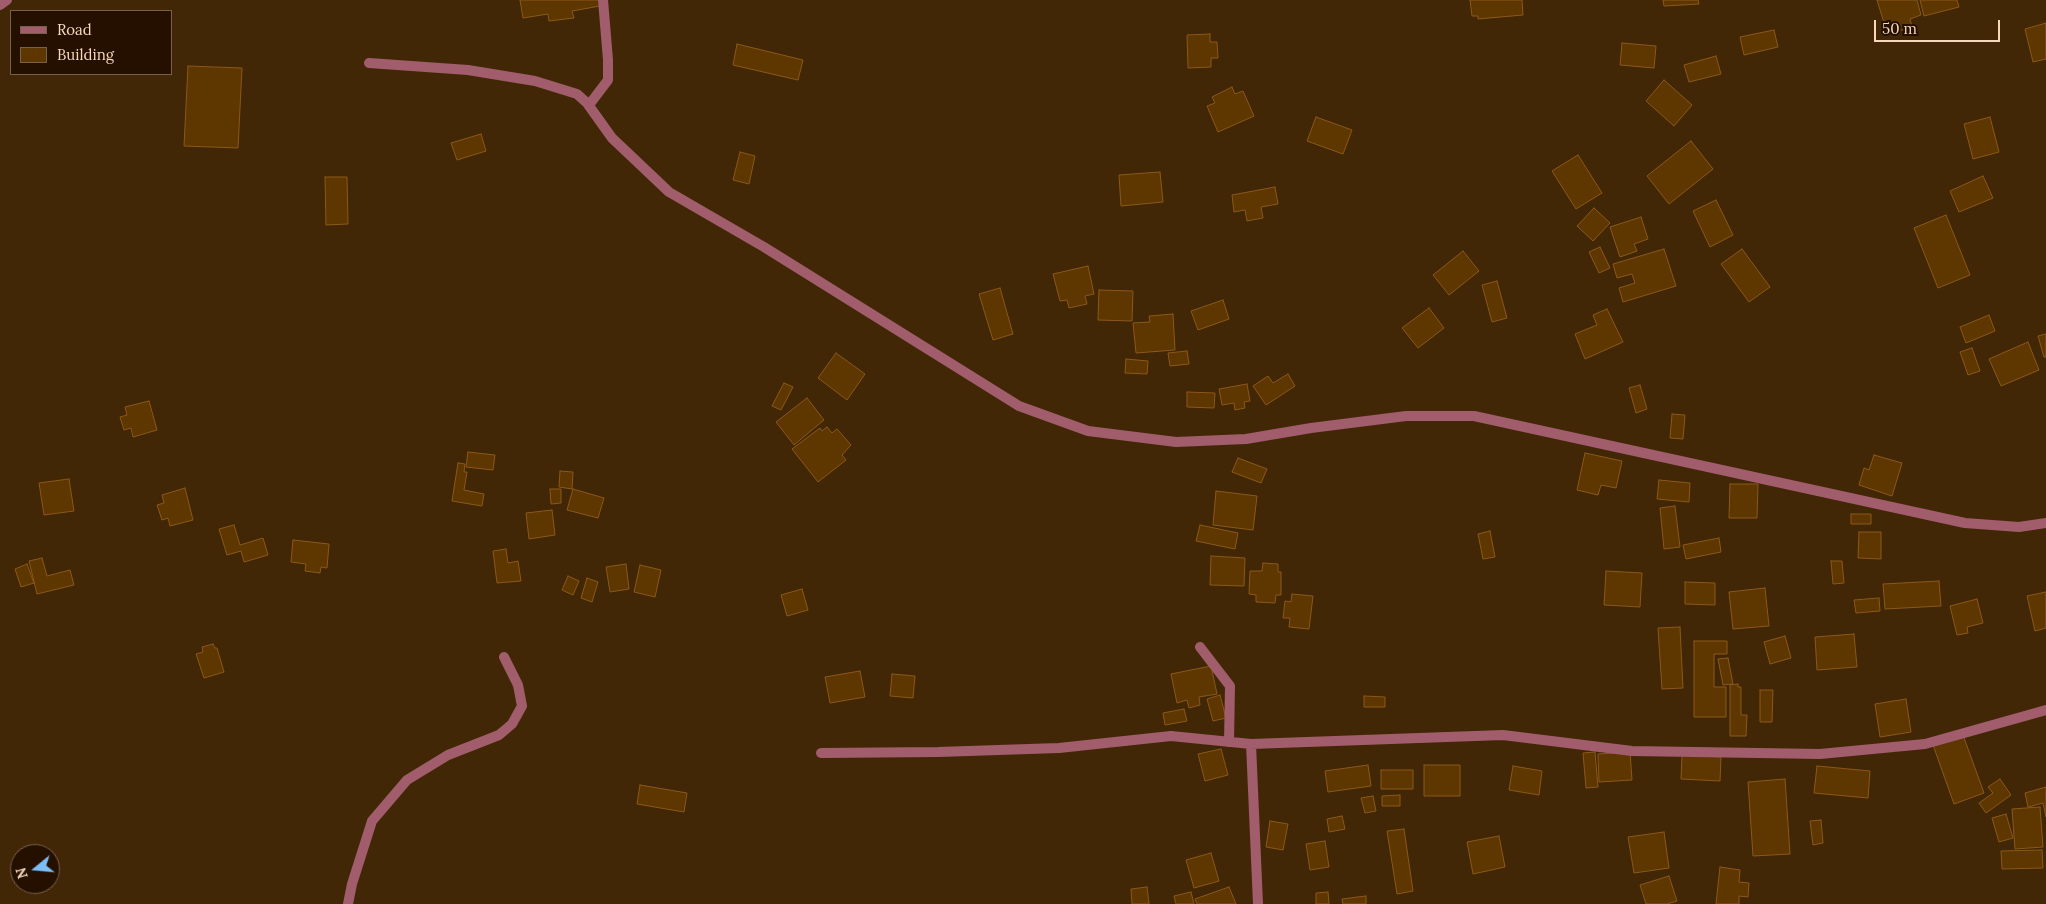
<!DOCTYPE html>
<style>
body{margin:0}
#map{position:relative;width:2046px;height:904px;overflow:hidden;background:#422707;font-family:Lora,serif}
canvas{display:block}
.legend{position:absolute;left:10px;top:10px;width:162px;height:65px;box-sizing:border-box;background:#251000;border:1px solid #79604c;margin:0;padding:6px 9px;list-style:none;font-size:15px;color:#f6d9bd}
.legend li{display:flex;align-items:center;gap:10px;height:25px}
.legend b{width:25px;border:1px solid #79604c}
.north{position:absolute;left:10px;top:844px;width:50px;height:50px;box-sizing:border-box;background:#251000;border:1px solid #79604c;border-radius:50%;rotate:253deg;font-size:14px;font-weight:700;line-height:20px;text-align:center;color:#f6d9bd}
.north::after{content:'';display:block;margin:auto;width:18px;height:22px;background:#7cbef9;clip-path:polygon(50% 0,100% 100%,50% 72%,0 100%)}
.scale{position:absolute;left:1874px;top:20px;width:126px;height:22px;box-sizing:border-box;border:2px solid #f6d9bd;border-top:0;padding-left:6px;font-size:15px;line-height:18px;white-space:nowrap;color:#f6d9bd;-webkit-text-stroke:4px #251000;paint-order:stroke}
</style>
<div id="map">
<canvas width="2046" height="904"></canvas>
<ul class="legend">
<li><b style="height:6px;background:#a15d6b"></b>Road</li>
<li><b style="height:14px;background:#5e3600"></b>Building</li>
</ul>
<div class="north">N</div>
<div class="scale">50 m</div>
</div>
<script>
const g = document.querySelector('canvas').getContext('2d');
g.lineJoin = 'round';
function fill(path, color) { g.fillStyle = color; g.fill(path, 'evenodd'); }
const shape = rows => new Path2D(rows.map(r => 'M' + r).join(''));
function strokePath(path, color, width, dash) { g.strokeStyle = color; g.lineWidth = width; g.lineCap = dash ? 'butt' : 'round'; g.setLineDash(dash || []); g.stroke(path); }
const building = shape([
 [520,0,599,0,600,6,572,11,574,18,549,21,548,14,523,18,520,0],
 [1470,0,1522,0,1523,15,1478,19,1478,16,1472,16,1470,0],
 [1663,0,1698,0,1699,4,1664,6,1663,0],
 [1877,0,1917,0,1921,15,1910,19,1912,27,1898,31,1896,23,1885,26,1877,0],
 [1920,0,1957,0,1959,7,1924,16,1920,0],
 [2046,23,2046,59,2033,62,2025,29,2046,23],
 [1774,30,1778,47,1744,55,1740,37,1774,30],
 [1210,34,1210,42,1217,42,1218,58,1211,58,1211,67,1188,68,1187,35,1210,34],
 [1622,43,1656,46,1654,68,1620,65,1622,43],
 [737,44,803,60,798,80,733,65,737,44],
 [1716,56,1721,74,1689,82,1684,65,1716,56],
 [188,66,242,68,238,148,184,146,188,66],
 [1664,80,1692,105,1674,126,1646,101,1664,80],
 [1232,87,1235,94,1243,91,1254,116,1218,132,1207,106,1215,103,1212,97,1232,87],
 [1316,117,1352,130,1343,154,1307,141,1316,117],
 [1990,117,1999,152,1973,159,1964,124,1990,117],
 [481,134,486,151,457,160,451,143,481,134],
 [1691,141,1713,169,1669,204,1647,176,1691,141],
 [740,152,755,156,749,184,733,180,740,152],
 [1578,155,1602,193,1576,209,1552,171,1578,155],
 [1160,172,1163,202,1121,206,1119,175,1160,172],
 [1983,176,1993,198,1959,212,1950,191,1983,176],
 [325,177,347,177,348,224,326,225,325,177],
 [1275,187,1278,204,1261,207,1263,218,1247,221,1245,210,1234,212,1232,195,1275,187],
 [1716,200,1733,235,1710,247,1693,211,1716,200],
 [1594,208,1610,223,1593,241,1577,226,1594,208],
 [1946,215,1970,275,1938,288,1914,228,1946,215],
 [1641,217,1648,239,1634,244,1637,251,1620,257,1610,227,1641,217],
 [1600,247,1610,268,1599,273,1589,252,1600,247],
 [1664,249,1676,286,1623,302,1619,288,1635,283,1632,274,1617,278,1613,264,1664,249],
 [1742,249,1770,287,1749,302,1721,264,1742,249],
 [1463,251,1479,271,1449,295,1433,275,1463,251],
 [1088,266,1094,294,1085,296,1087,304,1069,308,1067,300,1060,301,1053,274,1088,266],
 [1497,281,1507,318,1492,322,1482,285,1497,281],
 [1000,288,1013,334,993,340,979,294,1000,288],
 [1099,290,1133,291,1132,321,1098,320,1099,290],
 [1223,300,1229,319,1198,330,1191,311,1223,300],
 [1429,308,1444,328,1418,348,1402,328,1429,308],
 [1607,309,1623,342,1585,359,1575,334,1597,325,1593,315,1607,309],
 [1173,314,1175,350,1136,353,1133,323,1150,322,1149,316,1173,314],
 [1989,315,1995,331,1966,343,1960,327,1989,315],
 [2046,334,2046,357,2044,357,2038,336,2046,334],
 [2028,342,2039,370,2001,386,1989,359,2028,342],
 [1972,348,1980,371,1968,375,1960,352,1972,348],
 [1187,351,1189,364,1170,366,1168,353,1187,351],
 [836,353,865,374,847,400,818,378,836,353],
 [1126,359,1148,361,1147,374,1125,373,1126,359],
 [1288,374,1295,386,1266,405,1253,386,1268,376,1273,383,1288,374],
 [784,383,793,387,781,410,772,406,784,383],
 [1247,384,1250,401,1244,402,1245,408,1235,410,1234,403,1222,405,1219,389,1247,384],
 [1640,385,1647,409,1636,413,1629,388,1640,385],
 [1187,392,1215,393,1214,408,1187,407,1187,392],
 [807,398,824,420,794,445,776,422,807,398],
 [149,401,157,430,133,437,131,428,124,430,120,417,127,415,125,407,149,401],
 [1672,414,1685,415,1683,439,1670,438,1672,414],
 [827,427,832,433,837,429,851,445,842,455,846,460,818,482,792,449,820,428,822,431,827,427],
 [468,452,495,455,493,470,466,467,468,452],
 [1585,453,1622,461,1616,488,1601,485,1598,495,1577,490,1585,453],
 [1874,455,1902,463,1892,496,1859,485,1864,468,1869,470,1874,455],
 [1238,458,1267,469,1261,483,1232,472,1238,458],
 [458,463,465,464,464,472,467,472,464,490,484,494,482,506,452,501,458,463],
 [560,471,573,472,572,489,559,487,560,471],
 [69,479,74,511,44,515,39,483,69,479],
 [1659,480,1690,483,1689,502,1657,499,1659,480],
 [1730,484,1758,484,1757,518,1729,518,1730,484],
 [185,488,193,520,170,526,168,518,162,520,157,505,164,503,162,495,185,488],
 [550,489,561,489,561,503,551,504,550,489],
 [573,489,604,498,598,518,567,510,573,489],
 [1216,491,1257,496,1253,530,1213,525,1216,491],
 [1675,506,1680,547,1664,549,1660,508,1675,506],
 [552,510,555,535,529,539,526,513,552,510],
 [1851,514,1871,514,1871,524,1851,524,1851,514],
 [234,525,240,545,263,538,268,555,244,562,241,551,227,555,219,529,234,525],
 [1200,525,1238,533,1235,549,1196,541,1200,525],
 [1490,531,1495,557,1483,559,1478,534,1490,531],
 [1859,532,1881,532,1881,559,1858,558,1859,532],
 [1719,538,1721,552,1686,559,1683,545,1719,538],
 [293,540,329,544,327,568,321,567,320,573,305,571,306,564,291,562,293,540],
 [506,549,508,563,518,561,521,581,497,583,493,551,506,549],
 [1211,556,1245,558,1244,586,1210,585,1211,556],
 [42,558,47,576,70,570,74,585,37,594,29,561,42,558],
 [1831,561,1842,561,1844,583,1833,584,1831,561],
 [1263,563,1278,564,1278,572,1281,572,1281,595,1276,595,1275,603,1256,602,1256,595,1249,594,1250,571,1262,571,1263,563],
 [27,564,34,583,21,587,15,569,27,564],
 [626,564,629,589,610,592,606,567,626,564],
 [640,565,661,570,655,597,634,592,640,565],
 [1606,571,1642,573,1640,607,1604,605,1606,571],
 [568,576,579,581,573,595,562,590,568,576],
 [587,578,598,582,592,602,581,598,587,578],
 [1939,581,1941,606,1885,609,1883,584,1939,581],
 [1685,582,1715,583,1715,605,1685,604,1685,582],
 [1765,588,1769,626,1733,629,1729,592,1765,588],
 [802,589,808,610,787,616,781,595,802,589],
 [2046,592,2046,628,2035,631,2027,596,2046,592],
 [1292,594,1313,596,1309,629,1289,627,1290,618,1283,618,1285,601,1291,602,1292,594],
 [1879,598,1880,611,1856,613,1854,600,1879,598],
 [1977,599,1983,623,1967,627,1968,633,1957,635,1950,606,1977,599],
 [1680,627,1683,688,1662,689,1658,628,1680,627],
 [1854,634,1857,667,1817,670,1815,637,1854,634],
 [1785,636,1791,658,1770,664,1764,642,1785,636],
 [1694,641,1727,641,1727,654,1714,654,1714,687,1726,687,1726,717,1694,717,1694,641],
 [213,644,215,648,217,648,224,672,204,678,196,654,203,652,202,647,213,644],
 [1728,658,1733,684,1723,685,1718,659,1728,658],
 [1211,666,1217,694,1199,697,1200,705,1189,708,1187,700,1177,703,1171,674,1211,666],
 [860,671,865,697,830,703,825,677,860,671],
 [892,674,915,676,913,698,890,696,892,674],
 [1738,684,1738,687,1741,687,1741,715,1747,715,1746,736,1730,736,1730,685,1738,684],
 [1760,690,1773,690,1772,722,1760,722,1760,690],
 [1220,695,1226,718,1213,721,1207,699,1220,695],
 [1364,696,1385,697,1385,707,1364,707,1364,696],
 [1906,699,1911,732,1880,737,1875,704,1906,699],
 [1184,709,1187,721,1165,725,1163,713,1184,709],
 [1963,735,1984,793,1954,804,1933,745,1963,735],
 [1221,749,1228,775,1205,781,1198,754,1221,749],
 [1595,752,1598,787,1586,788,1583,753,1595,752],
 [1630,752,1632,780,1599,782,1598,754,1630,752],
 [1682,755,1721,757,1720,781,1681,779,1682,755],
 [1368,765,1371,786,1328,792,1325,771,1368,765],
 [1424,765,1460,765,1460,796,1424,796,1424,765],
 [1513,766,1542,771,1539,795,1509,790,1513,766],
 [1817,766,1870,771,1868,798,1814,793,1817,766],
 [1381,770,1413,770,1413,789,1381,789,1381,770],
 [1785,779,1790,854,1753,856,1748,782,1785,779],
 [2000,779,2011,795,1986,813,1979,803,1993,793,1988,787,2000,779],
 [640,785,687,793,684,812,637,804,640,785],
 [2046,787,2046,817,2043,803,2028,807,2025,793,2046,787],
 [1400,795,1400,806,1382,806,1382,796,1400,795],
 [1373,796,1376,811,1365,813,1361,798,1373,796],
 [2040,807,2043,847,2015,849,2012,809,2040,807],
 [2006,814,2013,838,1999,842,1992,818,2006,814],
 [1342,816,1345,829,1329,832,1327,819,1342,816],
 [1821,820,1823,843,1813,845,1810,821,1821,820],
 [1270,821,1288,824,1283,850,1266,847,1270,821],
 [1404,829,1413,891,1397,894,1387,831,1404,829],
 [1664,832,1669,868,1634,873,1628,837,1664,832],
 [1499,836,1505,867,1473,874,1467,842,1499,836],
 [1325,841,1329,867,1310,870,1306,844,1325,841],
 [2042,850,2043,868,2002,869,2001,851,2042,850],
 [1211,853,1219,881,1194,888,1186,860,1211,853],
 [1720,867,1740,870,1739,882,1749,883,1748,897,1739,896,1739,904,1716,904,1720,867],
 [1669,876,1677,901,1667,904,1646,904,1640,885,1669,876],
 [1147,887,1149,904,1132,904,1131,889,1147,887],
 [1229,887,1236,904,1197,904,1195,899,1229,887],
 [1191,892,1194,904,1176,904,1174,896,1191,892],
 [1328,892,1329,904,1316,904,1316,893,1328,892],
 [1366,896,1366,904,1343,904,1342,899,1366,896]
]);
const street = shape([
 [0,5,7,0],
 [369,63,468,70,535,81,577,94,587,103,612,138,669,192,764,247,1019,406,1088,431,1176,442,1246,439,1311,428,1406,416,1474,416,1965,523,2019,527,2046,523],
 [589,105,608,80,608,60,603,0],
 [1200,647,1230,686,1229,742],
 [821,753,938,752,1059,748,1171,736,1251,744],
 [348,904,352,884,372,821,407,780,448,755,499,735,512,724,522,706,518,685,504,657],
 [1258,904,1251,744,1503,735,1632,751,1820,754,1925,744,2046,710]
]);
fill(building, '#5e3600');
strokePath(building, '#8b581b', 1);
strokePath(street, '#a15d6b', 10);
</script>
